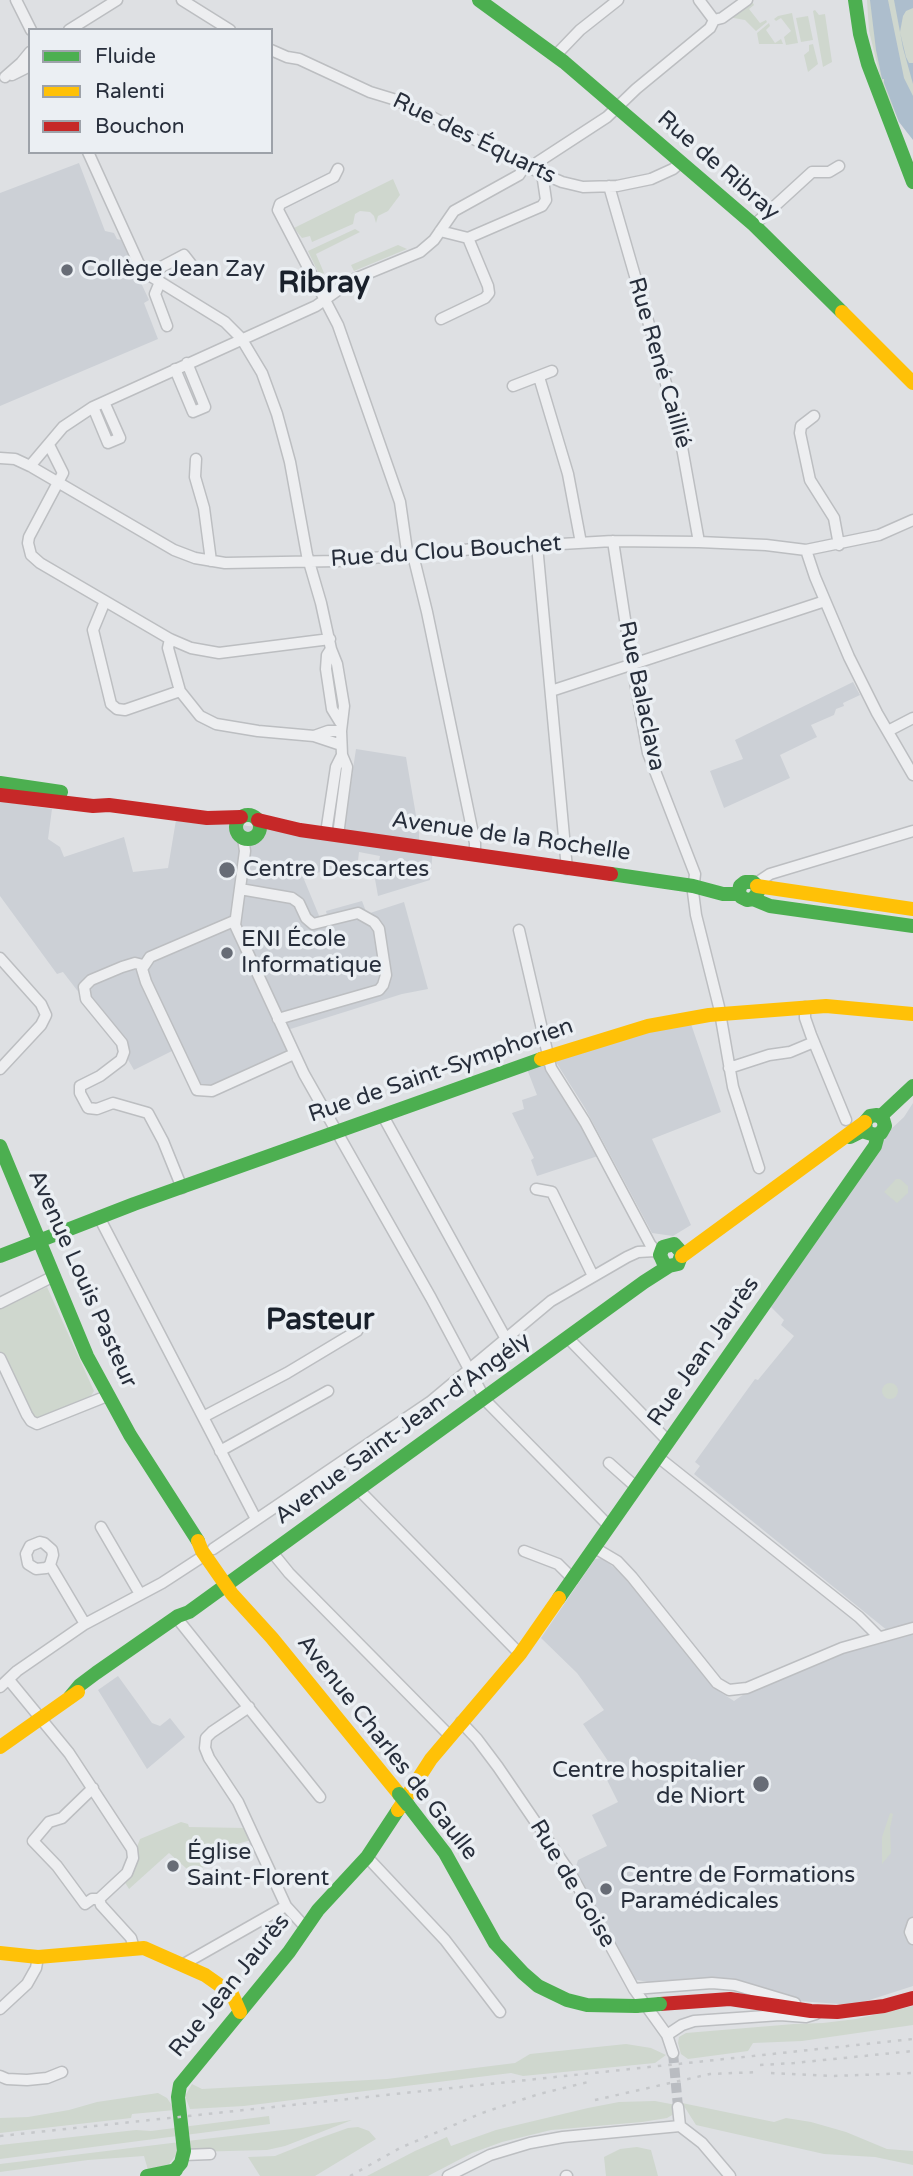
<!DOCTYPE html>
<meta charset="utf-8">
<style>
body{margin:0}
#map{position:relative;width:913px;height:2176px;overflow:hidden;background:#dee0e3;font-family:"Varela Round",sans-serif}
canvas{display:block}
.legend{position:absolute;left:28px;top:28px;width:245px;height:126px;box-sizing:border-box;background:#ebeff3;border:2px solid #9da2a9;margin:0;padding:9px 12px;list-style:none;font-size:21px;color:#272e3b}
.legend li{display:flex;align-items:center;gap:14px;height:35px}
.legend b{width:35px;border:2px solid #9da2a9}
</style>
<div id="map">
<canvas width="913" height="2176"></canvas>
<ul class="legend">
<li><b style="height:9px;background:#4caf50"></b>Fluide</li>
<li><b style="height:9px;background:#ffc107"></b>Ralenti</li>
<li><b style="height:9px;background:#c62828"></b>Bouchon</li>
</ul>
</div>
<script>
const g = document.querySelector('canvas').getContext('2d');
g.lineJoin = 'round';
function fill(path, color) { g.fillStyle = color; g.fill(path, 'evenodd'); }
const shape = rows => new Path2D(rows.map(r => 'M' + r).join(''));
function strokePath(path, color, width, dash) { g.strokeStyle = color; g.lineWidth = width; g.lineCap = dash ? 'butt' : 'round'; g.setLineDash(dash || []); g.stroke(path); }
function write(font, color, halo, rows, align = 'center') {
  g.font = font + ' "Varela Round",sans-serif'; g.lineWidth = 7; g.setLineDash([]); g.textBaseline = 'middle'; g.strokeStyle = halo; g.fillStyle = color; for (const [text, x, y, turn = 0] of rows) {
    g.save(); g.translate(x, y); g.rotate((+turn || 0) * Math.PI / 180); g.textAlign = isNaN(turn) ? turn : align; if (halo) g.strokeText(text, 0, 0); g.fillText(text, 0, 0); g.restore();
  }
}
const built = shape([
 [79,163,105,231,114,233,117,239,121,240,149,300,144,303,158,339,0,406,0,193],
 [853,682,860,695,843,703,844,706,836,709,834,715,811,725,817,737,780,755,790,778,724,808,710,771,743,759,735,740],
 [356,749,406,757,419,833,419,847,433,850,430,880,378,896,375,879,371,878,371,873,377,871,380,856,359,852,358,861,303,877,320,918,327,916,326,911,362,901,367,914,404,902,428,989,402,994,284,1031,294,1054,201,1092,176,1049,134,1070,120,1046,63,972,57,974,0,896,0,801,52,809,48,839,60,847,64,857,124,837,133,872,168,868,177,814,248,826,338,835,344,828],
 [690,1021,721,1112,652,1139,691,1225,673,1236,652,1233,585,1108,554,1059],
 [545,1063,598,1156,537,1176,531,1160,534,1158,512,1113,524,1109,522,1100,537,1095,527,1069],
 [913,1103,913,1624,889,1628,888,1631,694,1474,700,1466,695,1462,755,1379,758,1380,794,1336,781,1325,784,1320,770,1306,889,1131,904,1117],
 [602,1558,616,1569,647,1602,720,1692,734,1701,750,1690,839,1654,913,1631,913,1986,854,2005,798,2001,738,1981,648,1982,632,1979,574,1873,578,1860,607,1846,592,1815,618,1802,600,1766,608,1761,583,1724,604,1710,577,1673,541,1638,595,1559],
 [118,1676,152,1723,160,1726,170,1718,185,1737,147,1769,98,1690]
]);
const green = shape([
 [867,0,913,0,913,118,899,122,882,84,869,31],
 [752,1,754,5,749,9,760,23,766,20,767,22,756,31,745,20,728,17],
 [815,10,819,15,825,14,832,62,823,67,813,11],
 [792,13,798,43,786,45,784,37,791,31,781,18,776,21,774,19,778,16],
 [808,16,813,40,801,42,796,18],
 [769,23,770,26,766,30,775,43,781,39,783,44,759,44,757,33],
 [813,44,818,64,808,72,804,55,809,51,809,45],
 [393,179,400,195,388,211,378,216,376,223,374,216,370,212,360,211,355,214,353,224,312,242,310,236,302,238,294,228],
 [355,229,360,232,316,254,324,273,320,276,308,251],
 [398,245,407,249,354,271,351,265],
 [896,1179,900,1179,908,1186,908,1193,897,1203,884,1192],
 [47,1287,94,1391,89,1399,39,1421,31,1416,0,1351,0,1309],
 '882 1391a8 8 0 1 1 16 0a8 8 0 1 1-16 0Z',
 [890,1813,893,1814,890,1828,891,1853,882,1864,882,1837],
 [181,1822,188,1824,189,1827,245,1828,251,1840,230,1846,227,1840,206,1851,210,1862,199,1870,201,1874,196,1877,169,1853,129,1889,124,1881,140,1839],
 [913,2006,913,2025,802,2041,753,2043,748,2051,688,2059,681,2054,678,2043,679,2037,686,2033,794,2024,823,2023,856,2019],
 [626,2044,651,2048,666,2055,655,2063,523,2076,511,2073,244,2106,190,2109,185,2096,192,2084,202,2089,387,2079,515,2063,530,2054],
 [158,2093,167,2098,175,2110,132,2114,131,2118,0,2133,0,2118,28,2117,69,2110,97,2102],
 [655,2101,676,2105,674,2114,667,2118,642,2122,551,2130,502,2142,472,2153,428,2176,367,2176,415,2151,447,2137,451,2146,496,2130,588,2108,619,2102],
 [682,2103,774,2122,786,2118,811,2122,846,2132,887,2149,913,2151,913,2165,875,2157,824,2154,696,2125],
 [269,2116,270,2124,0,2159,0,2145,136,2130,151,2131],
 [352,2120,285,2146,267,2150,191,2152,187,2141,301,2128],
 [358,2127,369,2131,376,2139,315,2176,260,2176,248,2157,275,2156,320,2138,348,2128],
 [180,2142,177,2154,169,2164,148,2170,144,2156,88,2160,0,2172,0,2164],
 [637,2147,651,2150,658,2176,606,2176,604,2157,620,2149]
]);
const water = shape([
 [870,0,888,0,904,78,913,96,913,140,899,122,884,83,884,79,882,79,876,50],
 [894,0,913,0,913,8,906,11,903,16,900,32,906,57,909,63,913,63,913,84,903,48]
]);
const streetTunnel = shape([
 [673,2053,678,2107]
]);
const street = shape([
 [16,0,31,30],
 [182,0,230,30],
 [699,0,714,20],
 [69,30,117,0],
 [271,50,287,57,299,59,370,92,393,99,432,117,525,166,562,182,583,187,617,186,651,179,673,169,680,163],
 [556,55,580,30,618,0],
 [12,75,30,66],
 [5,77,21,63,30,52],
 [88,152,139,264,152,277,225,322,241,338,262,373,277,414,290,462,307,555,321,603,331,649,337,664,344,706,341,731,342,755,347,767,338,835],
 [338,169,334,177,280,204,278,210,338,325,400,502,407,551,414,559,427,612,475,843,475,855],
 [532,169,538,162,607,117,636,89,710,28,714,20,722,18,747,0],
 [609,186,678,425,699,542],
 [754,225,812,172,829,172,839,166],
 [440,231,468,238,542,206,546,200,542,173],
 [148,274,184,255,191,264],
 [160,282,155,294,167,326],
 [441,319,485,298,489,293,488,286,468,238],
 [175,369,193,412,205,407,187,363],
 [539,377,568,474,581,543],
 [513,386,552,371],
 [93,407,108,443,120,438,104,402],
 [814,416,801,426,800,433,810,480,834,518,839,545],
 [49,445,63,473,29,537,28,543,31,555,40,563,170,639,191,648,219,653,330,639],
 [0,458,15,459,30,466,174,550,195,558,225,563,338,561,474,549,613,541,699,542,766,545,806,550,879,535,913,520],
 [196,459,195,477,204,508,211,561],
 [30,466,63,427,93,407,316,306,352,280,420,252,434,240,454,211,519,175,525,166],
 [613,541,632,665,648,753,695,874,693,892,696,915,719,1007,733,1087,759,1168],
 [537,545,567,869],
 [806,550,815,577,849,657,877,713,913,775],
 [105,601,93,630,111,704,117,709,125,710,180,691],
 [170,639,168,648,180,691,200,716,216,724,258,731,314,736,341,745],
 [331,649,327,655,326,669,332,709,340,722],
 [551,691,825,601],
 [888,731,913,718],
 [314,736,328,731,341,731],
 [326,833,336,767,342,755],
 [243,838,245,851,235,925,304,1074,431,1298,486,1401,609,1526],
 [755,884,770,874,913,831],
 [240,889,292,898,299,903,306,918,313,924,358,913,374,922,379,929,386,975,383,985,379,990,278,1019],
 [234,921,150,957,142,969,146,982,197,1090,212,1091,294,1054],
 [519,930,551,1068,585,1122,650,1244,658,1254],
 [0,958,41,1004,46,1015,41,1025,0,1069],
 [143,965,135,963,122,967,91,980,84,987,86,999,122,1043,124,1052,121,1060,100,1076,80,1086,80,1093,88,1108,97,1109,113,1103,148,1113,163,1141,182,1188],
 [805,1007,805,1018,811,1035,846,1120],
 [729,1068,769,1055,790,1052,814,1042],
 [383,1116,506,1339],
 [536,1189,552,1192,593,1276],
 [99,1217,256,1519],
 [0,1303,54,1276],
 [568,1338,668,1441],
 [0,1358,27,1415,31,1421,37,1424,107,1396],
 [203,1417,287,1373,357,1331,363,1319],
 [220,1451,328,1391],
 [658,1457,859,1617,879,1637],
 [609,1463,636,1487],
 [358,1489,520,1654],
 [101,1527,140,1594],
 [595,1548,617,1561,632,1577,717,1683,729,1690,747,1688,842,1648,913,1628],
 [213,1549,430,1402,551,1301,627,1257,638,1252,655,1251],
 [524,1551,558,1564,573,1579],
 [272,1552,289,1573,449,1735],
 [50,1565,46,1568,36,1569,28,1564,26,1554,30,1546,40,1542,44,1543,52,1550,53,1555,50,1565,85,1624],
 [176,1617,320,1797],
 [9,1680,69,1753,132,1849,133,1858,127,1873,99,1899,101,1905,131,1938,134,1948],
 [0,1687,17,1671,85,1624,162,1583,205,1555],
 [249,1707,212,1732,206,1738,205,1748,209,1758,238,1802,286,1906,306,1928],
 [461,1722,477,1739,498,1767,571,1874,634,1989,667,2035,673,2053],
 [93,1788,62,1818,49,1822,33,1841,57,1866,85,1904,92,1899,99,1899],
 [367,1857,445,1940,500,2012],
 [913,1923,910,1932,913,1939],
 [182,1965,286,1906],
 [634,1989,712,1983,735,1985,795,2003],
 [0,2009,27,1984,36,1968,38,1957],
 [667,2035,682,2025,694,2021,780,2015,806,2017,816,2014],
 [0,2076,7,2079,27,2080,47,2078,62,2072],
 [678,2107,680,2126],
 [680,2126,702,2143,730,2176],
 [184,2155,210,2154],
 [448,2176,490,2155,530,2143,563,2137,680,2126],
 [566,2176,567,2176]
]);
const fast = shape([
 [479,0,564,62,754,225,842,312],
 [855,0,860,34,868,64,913,182],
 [0,783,61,792],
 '236 827a12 12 0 1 1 24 0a12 12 0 1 1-24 0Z',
 [611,874,693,886,723,894,740,894],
 [753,899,758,892,757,886,753,882,745,882,740,886,739,892,741,897,747,900,753,899,770,906,913,926],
 [881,1116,913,1086],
 [850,1137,862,1131,875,1135,881,1133,885,1126,883,1119,877,1115,870,1116,865,1122,866,1130],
 [0,1146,87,1356,130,1435,198,1541],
 [0,1256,134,1204,541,1059],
 [559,1598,875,1146,878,1135],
 [70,1697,80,1685,96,1673,178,1616,189,1612,644,1282,669,1266,678,1264,682,1253,674,1244,663,1247,660,1255,664,1264,669,1266],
 [408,1805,445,1853,495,1943,523,1973,538,1986,567,2000,587,2005,636,2006],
 [147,2176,176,2170],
 [170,2176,181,2163,184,2151,178,2097,180,2085,289,1952,318,1910,367,1857,398,1810]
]);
const slow = shape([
 [842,312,913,383],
 [757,886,913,909],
 [541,1059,648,1026,709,1015,826,1006,913,1014],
 [682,1256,865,1122],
 [198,1541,202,1551,232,1594,272,1638,399,1794],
 [0,1747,78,1692],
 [398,1810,431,1759,520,1654,559,1598],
 [0,1953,38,1957,144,1948,205,1975,232,1994,240,2012]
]);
const jam = shape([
 [0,795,93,806,109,805,207,818,241,817],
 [258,820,300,830,611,874],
 [660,2004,730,1999,811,2011,837,2012,884,2006,913,1998]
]);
const rail = shape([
 [760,2065,794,2063,913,2051],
 [771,2073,832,2076,913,2073],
 [595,2100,710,2074,759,2072],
 [0,2136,913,2039],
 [350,2176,400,2148,482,2113,539,2094,588,2082]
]);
const fastBridge = shape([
 [399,1794,408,1805],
 [636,2006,660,2004]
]);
const markers = [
 [67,270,7,"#676c76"],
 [227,870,9,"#676c76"],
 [227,953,7,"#676c76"],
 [761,1784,9,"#676c76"],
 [173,1866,7,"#676c76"],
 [606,1889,7,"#676c76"]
];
const streetNames = [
 ["Rue des Équarts",474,139,26],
 ["Rue de Ribray",718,166,41],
 ["Rue René Caillié",659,363,74],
 ["Rue du Clou Bouchet",446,552,-4],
 ["Rue Balaclava",641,696,78],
 ["Avenue de la Rochelle",511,837,8],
 ["Rue de Saint-Symphorien",441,1071,-19],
 ["Avenue Louis Pasteur",82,1279,66],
 ["Rue Jean Jaurès",704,1352,-55],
 ["Avenue Saint-Jean-d'Angély",403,1429,-36],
 ["Avenue Charles de Gaulle",387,1748,52],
 ["Rue de Goise",572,1884,59],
 ["Rue Jean Jaurès",230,1986,-51]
];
const poiNames = [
 ["Collège Jean Zay",81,270],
 ["Centre Descartes",243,870],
 ["ENI École",241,940],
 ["Informatique",241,966],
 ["Centre hospitalier",745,1771,"right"],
 ["de Niort",745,1797,"right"],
 ["Église",187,1853],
 ["Saint-Florent",187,1879],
 ["Centre de Formations",620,1876],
 ["Paramédicales",620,1902]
];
const districtNames = [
 ["Ribray",324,284],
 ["Pasteur",320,1321]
];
fill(built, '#ccd0d6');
fill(green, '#cfd7ce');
fill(water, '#adbecd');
strokePath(streetTunnel, '#b9bcc1', 10, [10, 5]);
strokePath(street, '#bcbec1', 13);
strokePath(street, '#edeef0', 10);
strokePath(fast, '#4caf50', 14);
strokePath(slow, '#ffc107', 14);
strokePath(jam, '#c62828', 14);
strokePath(rail, '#c6c8cb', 2.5, [3.5, 7]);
strokePath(fastBridge, '#4caf50', 14);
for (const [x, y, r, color] of markers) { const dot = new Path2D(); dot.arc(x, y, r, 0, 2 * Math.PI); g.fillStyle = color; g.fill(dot); strokePath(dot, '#ebeff3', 2.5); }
write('23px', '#272e3b', '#ebeff3', streetNames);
write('23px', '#272e3b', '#ebeff3', poiNames, 'left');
write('bold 30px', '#19202b', '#ebeff3', districtNames);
</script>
